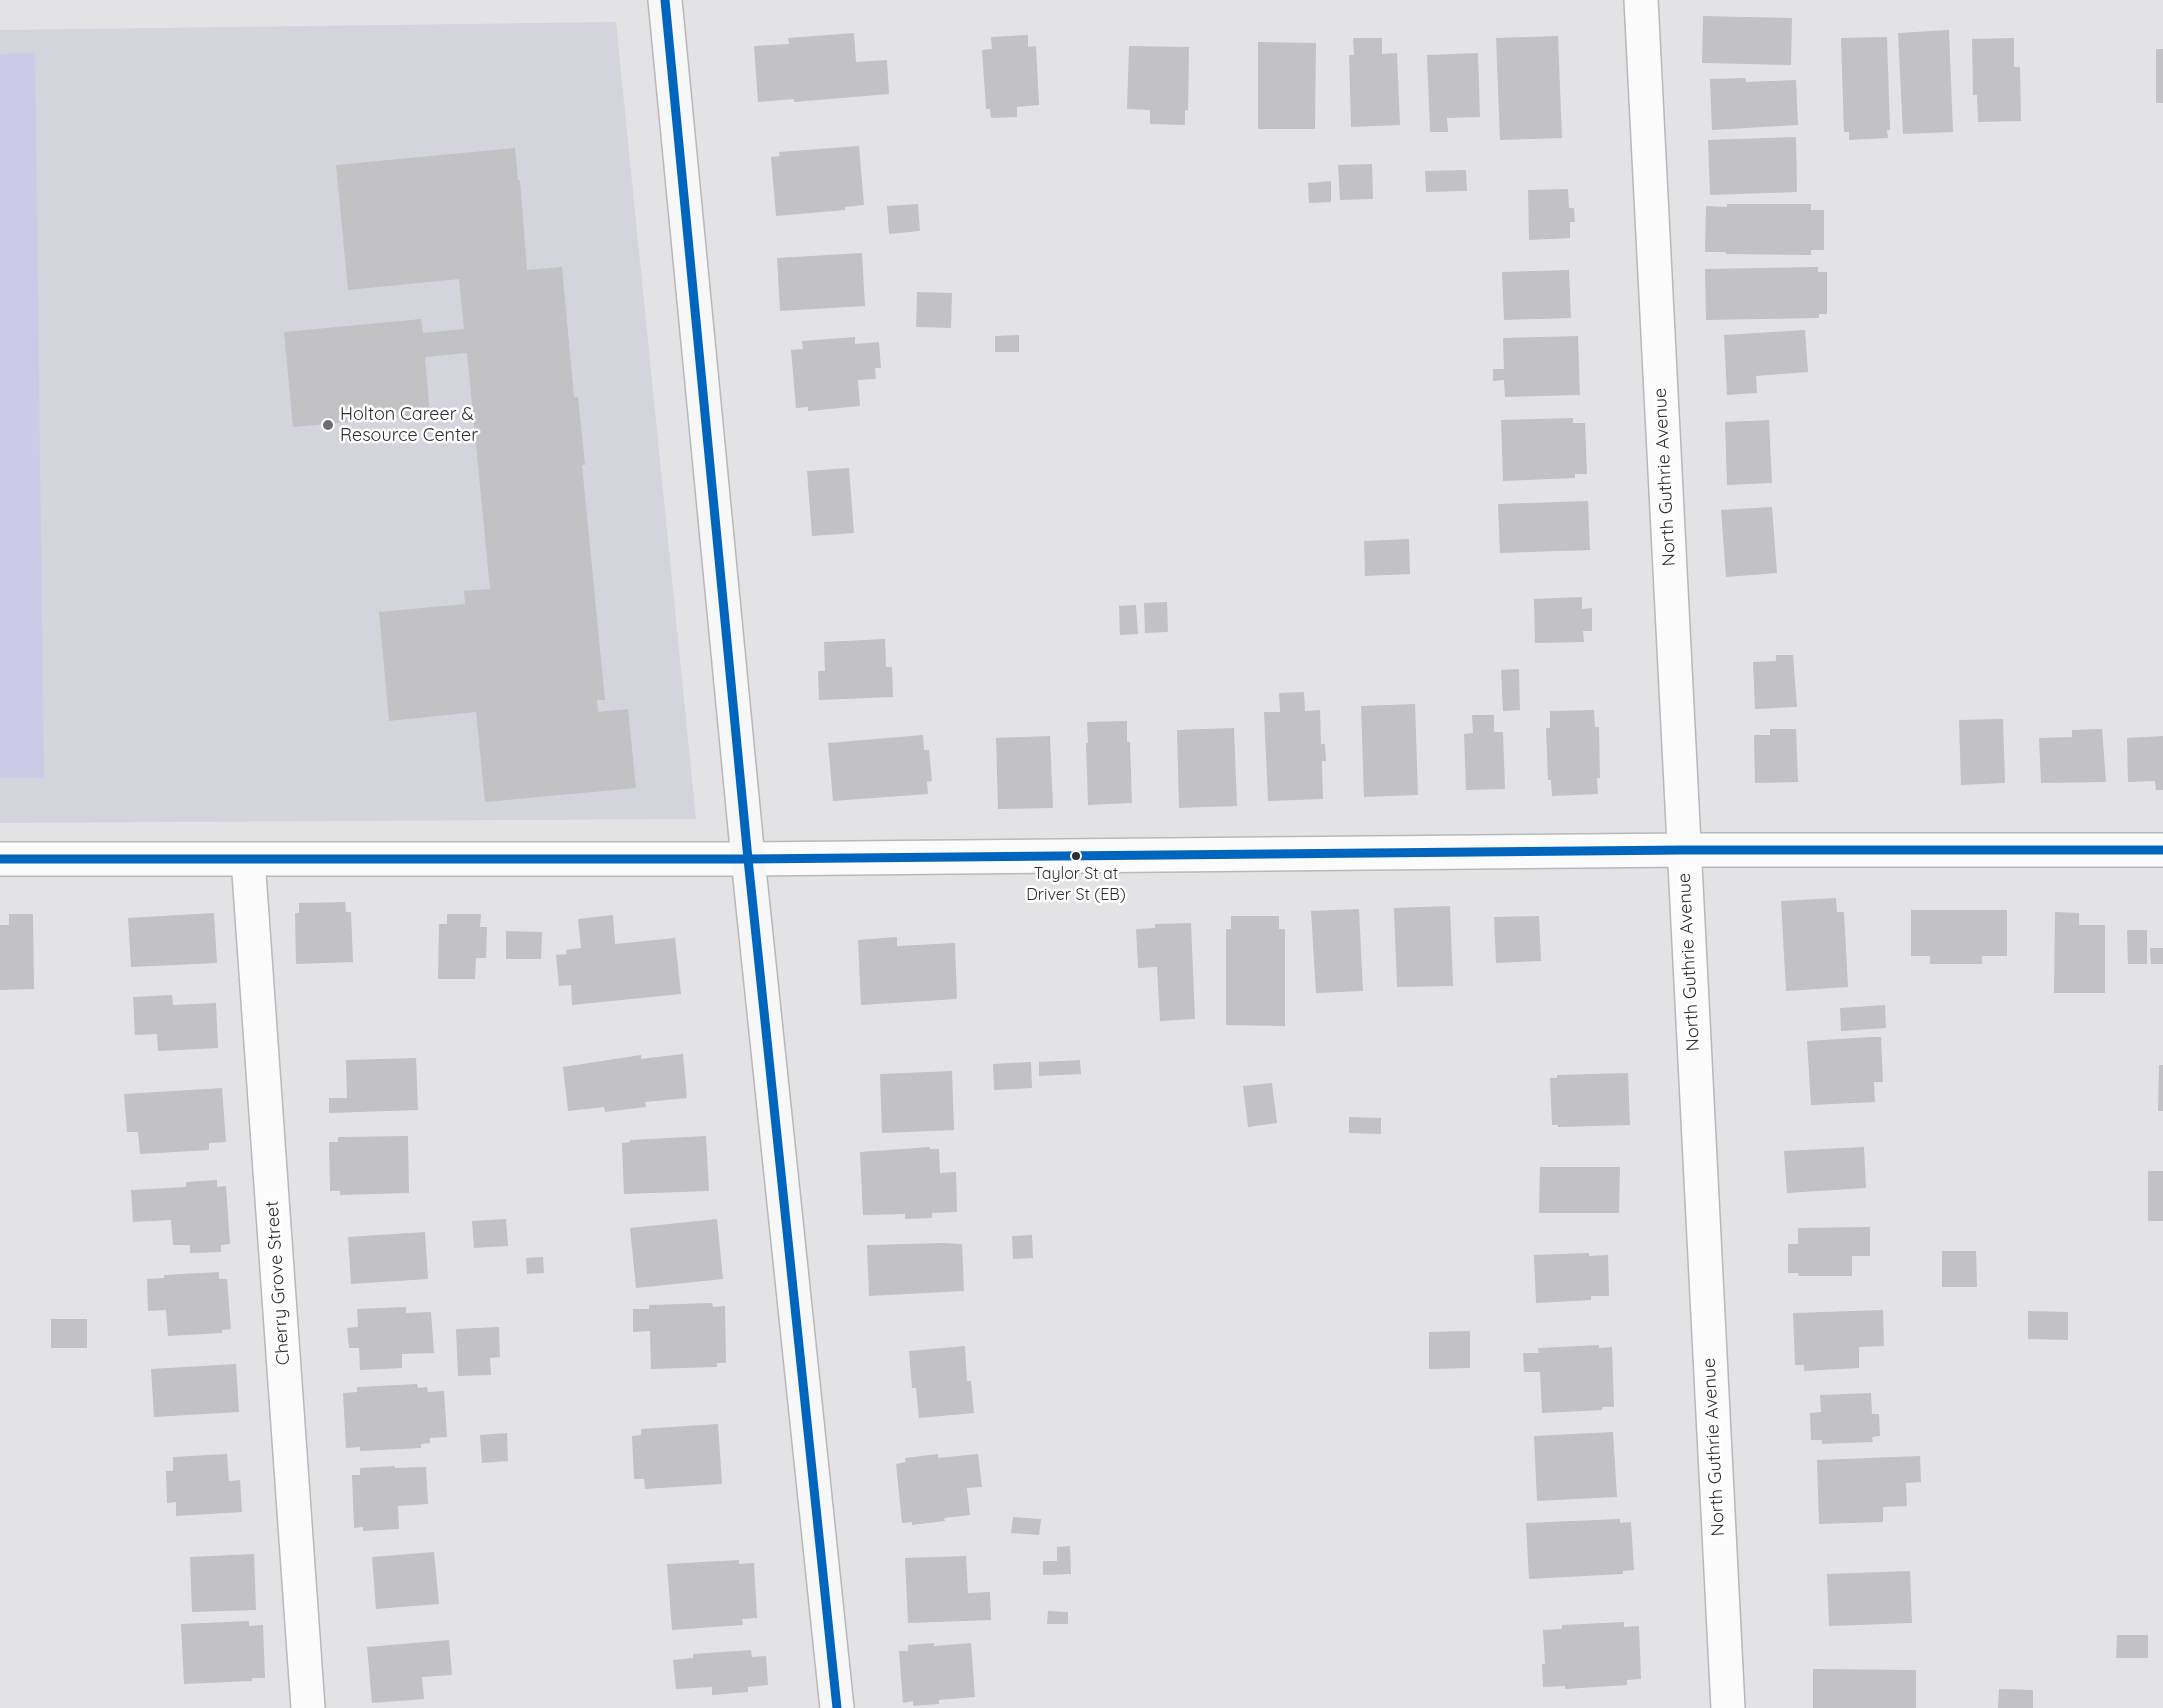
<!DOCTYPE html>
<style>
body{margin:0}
canvas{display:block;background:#e3e3e6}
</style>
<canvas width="2163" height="1708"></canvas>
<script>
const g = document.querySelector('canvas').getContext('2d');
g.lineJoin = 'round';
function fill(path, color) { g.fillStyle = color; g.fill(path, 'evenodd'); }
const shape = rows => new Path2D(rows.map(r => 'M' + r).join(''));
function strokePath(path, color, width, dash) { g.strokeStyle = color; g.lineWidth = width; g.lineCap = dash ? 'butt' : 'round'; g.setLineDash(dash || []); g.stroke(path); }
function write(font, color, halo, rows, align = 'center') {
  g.font = font + ' Quicksand,sans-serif'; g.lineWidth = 5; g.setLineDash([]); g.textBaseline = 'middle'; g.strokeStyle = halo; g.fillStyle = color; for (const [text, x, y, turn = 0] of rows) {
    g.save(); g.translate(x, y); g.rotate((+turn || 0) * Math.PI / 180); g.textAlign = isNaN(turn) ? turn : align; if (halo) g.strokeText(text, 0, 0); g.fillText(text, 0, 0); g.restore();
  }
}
const built = shape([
 [616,22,696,819,0,823,0,30]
]);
const green = shape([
 [35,53,44,778,0,778,0,54]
]);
const building = shape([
 [1703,16,1792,18,1791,65,1702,63],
 [1949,30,1953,132,1903,134,1898,33],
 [854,33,856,62,887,60,889,94,794,102,794,99,758,102,754,46,789,44,788,38],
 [1028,35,1028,47,1036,46,1039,105,1017,107,1017,117,991,118,990,109,986,109,982,50,992,49,991,37],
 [1558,36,1562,138,1500,140,1496,38],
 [1887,37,1890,130,1887,130,1888,138,1849,140,1849,132,1844,132,1841,38],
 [1353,38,1382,38,1382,54,1397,53,1400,125,1351,127,1349,55,1354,55],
 [2014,38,2014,67,2020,67,2021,121,1978,122,1977,95,1973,95,1972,39],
 [1258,42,1316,43,1315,129,1258,129],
 [1129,46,1189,47,1188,111,1185,110,1185,125,1150,124,1150,110,1127,109],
 [2156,49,2163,49,2163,103,2156,103],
 [1478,53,1480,117,1447,118,1448,132,1430,132,1427,55],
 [1745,78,1746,82,1796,80,1798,125,1712,130,1710,79],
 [1796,137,1797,192,1710,195,1708,140],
 [859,146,864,205,845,207,845,210,776,216,771,157,780,156,779,152],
 [515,148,518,180,520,180,527,270,562,267,574,397,578,397,585,465,582,465,605,700,597,700,598,712,628,709,636,788,485,802,476,712,389,721,379,612,465,604,464,591,490,589,467,353,425,357,430,415,293,427,284,332,421,319,423,333,464,329,459,279,348,290,336,165],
 [1372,164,1373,199,1340,200,1338,165],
 [1466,170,1467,191,1426,192,1425,171],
 [1331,181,1331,202,1309,203,1308,183],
 [1568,189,1569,208,1574,208,1575,222,1570,222,1570,238,1529,240,1528,190],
 [918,204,920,231,889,234,887,206],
 [1727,204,1811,204,1811,210,1824,210,1824,250,1811,250,1811,255,1726,254,1726,252,1705,252,1706,206,1727,207],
 [862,253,865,306,780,311,777,258],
 [1818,267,1818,272,1827,272,1827,314,1819,314,1819,318,1706,320,1705,269],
 [1569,270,1571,318,1504,320,1502,272],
 [917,292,952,293,951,328,916,327],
 [1805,330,1808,372,1756,376,1757,393,1727,395,1724,335],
 [1019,335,1019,352,995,352,995,336],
 [1578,336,1580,395,1505,397,1504,380,1493,381,1493,369,1504,369,1503,338],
 [855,337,855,344,879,342,881,368,875,368,876,379,858,380,860,406,808,411,808,407,796,408,791,350,803,349,802,341],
 [1573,418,1573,423,1585,423,1587,474,1575,474,1575,478,1503,481,1501,420],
 [1769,420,1772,483,1727,485,1725,422],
 [849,468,854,533,812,536,807,471],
 [1588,501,1590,550,1500,553,1498,504],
 [1772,507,1777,573,1726,577,1721,510],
 [1409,539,1410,574,1365,576,1364,541],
 [1582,597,1582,609,1592,608,1592,631,1583,631,1584,642,1535,643,1534,599],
 [1167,602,1168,632,1145,633,1144,603],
 [1136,605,1138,634,1120,635,1119,606],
 [885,639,886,667,892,667,893,697,819,700,818,671,825,671,824,642],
 [1776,655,1793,655,1797,707,1755,709,1753,662,1776,661],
 [1519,669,1520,710,1503,711,1501,670],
 [1304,692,1305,711,1320,710,1321,744,1325,744,1326,761,1322,761,1323,799,1268,801,1264,712,1280,712,1279,693],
 [1415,704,1418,795,1364,797,1361,706],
 [1594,710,1595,727,1599,727,1600,778,1597,778,1598,794,1552,796,1551,780,1548,780,1546,728,1550,728,1550,711],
 [1472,715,1494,715,1494,732,1503,732,1505,789,1466,790,1464,734,1473,733],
 [2003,719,2005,783,1961,785,1959,720],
 [1127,721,1127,742,1130,742,1132,803,1088,805,1086,743,1088,743,1087,722],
 [1234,728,1237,806,1179,808,1177,730],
 [1770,729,1796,729,1798,782,1755,783,1754,735,1770,735],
 [2102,729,2106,782,2041,783,2039,738,2072,737,2072,730],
 [923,735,924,750,929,750,932,781,927,782,928,794,833,801,828,743],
 [1050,736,1053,808,998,809,996,738],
 [2163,736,2163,790,2156,790,2155,781,2128,782,2127,738],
 [1836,898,1837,912,1844,912,1848,987,1786,991,1781,901],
 [345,902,346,912,351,912,353,962,296,964,295,913,299,913,299,903],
 [1450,906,1453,986,1397,987,1394,908],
 [1359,909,1363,991,1316,993,1311,911],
 [1911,910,2007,910,2007,956,1982,956,1982,964,1930,964,1930,956,1911,956],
 [2055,912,2079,913,2079,925,2105,925,2105,993,2054,993],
 [214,913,217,963,131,967,128,918],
 [9,914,33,914,34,989,0,990,0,925,9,925],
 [447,914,481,914,480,927,487,927,486,958,476,958,475,979,438,979,439,924,447,924],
 [613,915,615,944,675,938,681,994,572,1005,571,985,559,986,556,955,567,954,566,950,581,948,578,919],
 [1231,916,1279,916,1279,929,1285,929,1285,1026,1226,1025,1226,929,1231,929],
 [1539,916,1541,961,1496,963,1494,917],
 [1191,923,1195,1019,1160,1021,1157,967,1138,968,1136,929,1155,928,1155,924],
 [2127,930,2147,930,2147,964,2128,964],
 [506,931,542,932,541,959,506,959],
 [897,937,897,946,955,943,957,999,861,1005,858,940],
 [2150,948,2163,948,2163,964,2151,964],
 [172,995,173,1005,216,1003,218,1048,158,1051,157,1034,135,1035,133,997],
 [1885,1005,1886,1028,1841,1031,1840,1008],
 [1872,1037,1881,1037,1883,1082,1874,1082,1875,1102,1811,1105,1807,1041],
 [683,1054,687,1098,645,1102,646,1107,605,1112,604,1107,568,1111,563,1067,641,1055,641,1059],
 [416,1058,418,1110,329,1113,329,1098,347,1098,346,1060],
 [1080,1060,1081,1074,1039,1076,1039,1062],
 [1031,1062,1032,1088,994,1090,993,1064],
 [2159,1065,2163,1065,2163,1111,2158,1111],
 [952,1071,954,1130,882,1133,880,1074],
 [1628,1073,1630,1125,1558,1127,1558,1125,1552,1125,1550,1078,1557,1078,1557,1075],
 [1272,1083,1277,1123,1248,1127,1243,1086],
 [222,1088,226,1142,209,1143,209,1150,140,1154,138,1132,127,1132,124,1094],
 [1349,1117,1381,1118,1381,1134,1349,1133],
 [408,1136,409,1193,340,1195,340,1191,330,1191,329,1142,338,1142,338,1137],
 [706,1136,709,1191,624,1194,622,1143,630,1142,630,1140],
 [930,1147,930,1149,939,1149,940,1173,956,1172,957,1212,932,1213,932,1218,905,1219,905,1214,863,1215,860,1152],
 [1864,1147,1866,1188,1787,1193,1784,1151],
 [1540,1167,1620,1167,1619,1213,1539,1213],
 [2148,1171,2163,1171,2163,1221,2148,1221],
 [217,1180,217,1187,226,1186,230,1244,221,1245,221,1252,190,1253,190,1245,173,1245,171,1220,133,1222,131,1190,186,1187,186,1182],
 [506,1219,508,1246,474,1248,472,1221],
 [717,1219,723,1279,636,1288,630,1228],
 [1870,1227,1870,1256,1852,1256,1852,1276,1799,1276,1798,1273,1788,1273,1788,1244,1798,1244,1798,1228],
 [425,1232,428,1279,351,1284,348,1237],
 [1032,1235,1033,1258,1013,1259,1012,1236],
 [943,1243,962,1244,964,1291,869,1296,867,1245],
 [1942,1251,1976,1251,1977,1287,1942,1287],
 [1589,1253,1589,1256,1608,1255,1609,1296,1591,1296,1591,1300,1536,1303,1534,1255],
 [543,1257,544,1273,527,1274,526,1258],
 [219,1272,219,1279,227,1279,231,1329,222,1330,222,1333,168,1336,166,1310,148,1311,147,1279,164,1278,164,1275],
 [712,1303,713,1307,725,1306,726,1363,717,1363,717,1367,651,1369,650,1331,633,1332,633,1309,649,1309,649,1305],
 [406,1307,406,1313,431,1312,434,1353,402,1354,402,1368,360,1370,359,1348,349,1348,347,1328,358,1327,357,1309],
 [1883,1310,1884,1346,1859,1347,1859,1368,1804,1371,1804,1365,1795,1365,1793,1313],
 [2028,1311,2068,1312,2068,1340,2028,1339],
 [51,1319,87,1319,87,1348,51,1348],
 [499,1327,500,1357,490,1358,491,1375,458,1376,456,1329],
 [1470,1331,1470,1368,1429,1369,1429,1332],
 [1599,1345,1599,1348,1612,1347,1614,1407,1602,1407,1602,1410,1542,1413,1540,1372,1524,1372,1523,1353,1539,1353,1538,1348],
 [965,1346,967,1381,971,1381,974,1413,919,1418,916,1388,912,1388,909,1351],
 [236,1364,239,1412,154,1417,151,1369],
 [417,1384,418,1388,427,1387,428,1392,444,1391,447,1437,430,1438,430,1443,421,1444,421,1448,360,1451,360,1447,346,1448,343,1393,357,1392,357,1387],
 [1871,1393,1872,1414,1879,1414,1880,1436,1872,1437,1873,1442,1822,1444,1822,1440,1811,1440,1810,1413,1821,1412,1820,1395],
 [718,1424,722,1484,645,1489,644,1479,634,1479,632,1436,641,1435,641,1429],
 [1613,1432,1617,1497,1537,1501,1534,1436],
 [507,1433,508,1461,482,1463,480,1435],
 [227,1454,229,1481,240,1480,242,1512,176,1516,176,1502,167,1503,166,1471,173,1471,173,1457],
 [938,1454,938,1458,978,1454,982,1487,967,1488,970,1515,944,1518,945,1521,912,1525,912,1522,902,1523,896,1464,906,1462,905,1458],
 [1920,1456,1921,1482,1906,1483,1907,1506,1883,1507,1883,1522,1819,1524,1817,1460],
 [395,1466,395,1468,426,1467,428,1504,398,1506,399,1529,363,1531,363,1527,354,1528,352,1475,360,1475,360,1468],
 [1013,1517,1041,1519,1039,1535,1011,1533],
 [1620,1519,1620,1523,1631,1522,1634,1570,1623,1571,1623,1574,1529,1579,1526,1523],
 [1070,1546,1071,1574,1043,1575,1043,1561,1057,1561,1057,1547],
 [434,1552,439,1604,376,1609,372,1557],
 [254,1554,256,1610,192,1612,190,1557],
 [966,1556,968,1593,990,1592,991,1620,908,1623,905,1558],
 [739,1560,739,1564,754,1563,757,1618,742,1619,743,1625,672,1630,667,1564],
 [1910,1571,1912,1623,1829,1626,1827,1574],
 [1048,1611,1068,1612,1068,1624,1047,1624],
 [249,1621,249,1626,263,1625,265,1678,252,1678,252,1681,184,1684,181,1624],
 [1624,1622,1624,1627,1639,1626,1641,1679,1627,1680,1627,1685,1565,1689,1565,1686,1543,1687,1542,1664,1545,1664,1543,1630,1562,1629,1562,1625],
 [2117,1635,2148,1635,2148,1658,2116,1658],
 [449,1640,452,1675,422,1677,424,1699,372,1703,367,1647],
 [934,1643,934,1646,971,1643,975,1697,939,1700,939,1704,913,1706,913,1701,903,1703,899,1651,908,1651,908,1645],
 [751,1650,752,1657,766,1656,768,1685,748,1687,748,1692,712,1695,712,1687,676,1689,673,1660,693,1658,693,1654],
 [1813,1669,1916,1670,1916,1708,1813,1708],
 [1999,1689,2033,1690,2033,1708,1998,1708]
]);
const street = shape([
 [1641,0,1728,1708],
 [0,859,748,859,1683,850,2163,850],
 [248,859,308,1708]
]);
const secondary = shape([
 [665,0,748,859,837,1708]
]);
const bus1 = shape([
 [665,0,748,859,837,1708],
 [0,859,748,859,1683,850,2163,850]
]);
const markers = [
 [328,425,6,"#6d6d70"],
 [1076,856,5,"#2e2e30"]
];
const busNames = [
 ["Taylor St at",1076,874],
 ["Driver St (EB)",1076,895]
];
const poiNames = [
 ["Holton Career &",340,415],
 ["Resource Center",340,436]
];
const streetNames = [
 ["North Guthrie Avenue",1665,477,-93],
 ["North Guthrie Avenue",1689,962,-93],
 ["Cherry Grove Street",278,1283,-94],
 ["North Guthrie Avenue",1714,1447,-93]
];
fill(built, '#d4d4dc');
fill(green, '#cccae7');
fill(building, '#c2c2c4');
strokePath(street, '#b8b8b9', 36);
strokePath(secondary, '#b8b8b9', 36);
strokePath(street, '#fbfbfb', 33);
strokePath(secondary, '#f7f7f8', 33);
strokePath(bus1, '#0065bd', 9);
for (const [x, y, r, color] of markers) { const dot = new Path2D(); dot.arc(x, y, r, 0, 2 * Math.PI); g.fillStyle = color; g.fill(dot); strokePath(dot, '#fff', 2); }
write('16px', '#2e2e30', '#fff', busNames);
write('18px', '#2e2e30', '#fff', poiNames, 'left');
write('18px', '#2e2e30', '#fff', streetNames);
</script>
